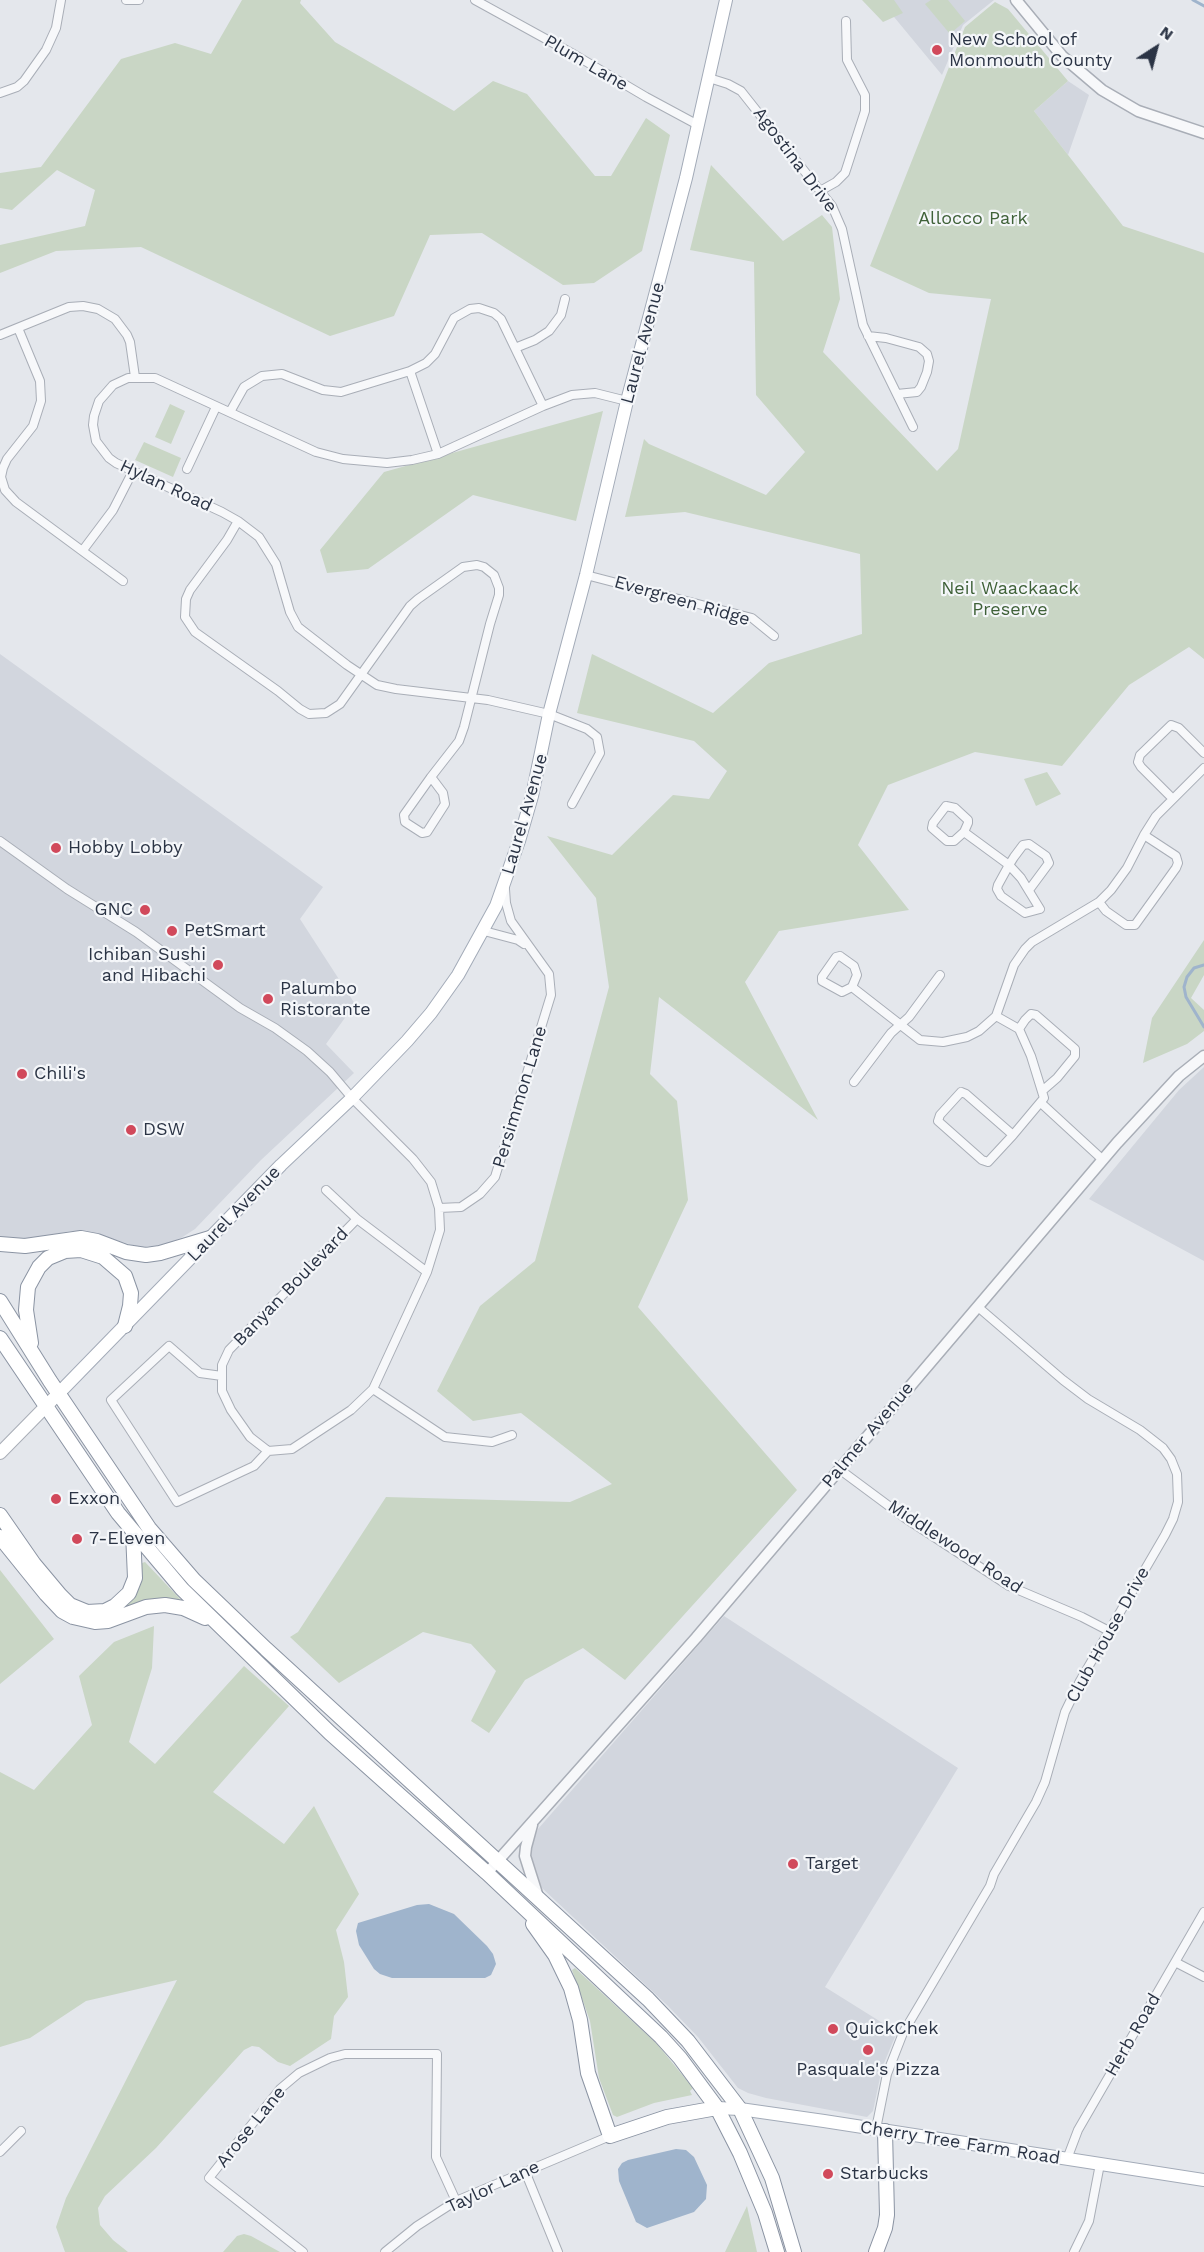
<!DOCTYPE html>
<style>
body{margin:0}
#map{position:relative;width:1204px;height:2252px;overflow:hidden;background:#e4e7ec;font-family:"Work Sans",sans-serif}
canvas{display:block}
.north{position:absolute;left:1126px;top:18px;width:60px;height:60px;-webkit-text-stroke:4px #f4f6f9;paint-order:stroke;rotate:36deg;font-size:16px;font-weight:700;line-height:24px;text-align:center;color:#2b3445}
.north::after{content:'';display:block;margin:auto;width:21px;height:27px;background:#2b3445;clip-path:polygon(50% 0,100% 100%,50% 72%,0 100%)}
</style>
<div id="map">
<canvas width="1204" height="2252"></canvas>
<div class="north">N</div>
</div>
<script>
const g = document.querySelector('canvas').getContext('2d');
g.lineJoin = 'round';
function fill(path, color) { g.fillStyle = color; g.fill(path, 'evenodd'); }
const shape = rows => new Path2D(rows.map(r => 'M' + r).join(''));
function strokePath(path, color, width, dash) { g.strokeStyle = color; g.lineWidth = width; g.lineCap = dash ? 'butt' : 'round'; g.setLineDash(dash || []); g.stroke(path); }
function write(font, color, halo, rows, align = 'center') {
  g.font = font + ' "Work Sans",sans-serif'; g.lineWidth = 4.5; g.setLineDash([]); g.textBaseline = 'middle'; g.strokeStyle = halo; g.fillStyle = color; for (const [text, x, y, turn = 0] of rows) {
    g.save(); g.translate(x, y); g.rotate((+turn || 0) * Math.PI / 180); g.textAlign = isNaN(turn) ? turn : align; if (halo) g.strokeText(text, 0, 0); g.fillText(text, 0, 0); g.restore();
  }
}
const built = shape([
 [880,0,994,0,963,25,942,75],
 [1068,81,1089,95,1068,155,1034,111],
 [0,654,323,887,300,919,355,1004,326,1044,354,1073,261,1160,195,1229,181,1238,165,1245,139,1247,85,1231,71,1231,30,1239,0,1238],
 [1204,1067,1204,1261,1089,1199,1179,1090],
 [724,1616,958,1768,825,1987,897,2032,882,2068,873,2111,867,2117,766,2098,748,2093,738,2088,698,2037,667,2005,542,1888,531,1867,530,1848,538,1829]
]);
const green = shape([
 [242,0,301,0,300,3,335,42,454,111,493,81,527,94,595,176,611,176,646,118,670,135,642,251,594,283,563,285,482,233,430,235,394,316,330,336,141,247,56,251,0,273,0,245,85,226,95,190,57,170,12,210,0,208,0,173,41,167,121,59,175,43,211,54],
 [862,0,894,0,903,13,883,22],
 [931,0,948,0,965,21,950,34,925,4],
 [995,2,1008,9,1068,81,1034,111,1123,226,1204,253,1204,659,1189,647,1129,685,1062,766,975,752,888,785,858,845,909,910,779,931,745,982,818,1120,659,997,650,1074,677,1101,688,1200,638,1307,797,1490,625,1680,583,1648,525,1680,489,1733,471,1721,496,1671,471,1644,423,1632,339,1683,290,1637,298,1632,386,1497,570,1502,612,1484,521,1413,473,1421,437,1391,480,1306,535,1261,609,987,596,898,547,836,612,855,673,795,709,799,727,771,694,741,577,713,592,654,713,713,769,663,862,634,860,554,685,512,625,517,644,439,649,444,766,495,805,452,756,395,754,262,690,250,711,165,783,241,822,215,832,227,840,299,823,352,937,471,958,449,991,299,929,293,870,266,965,27],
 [170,404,185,411,171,444,155,437],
 [603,411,576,521,473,495,368,569,327,573,320,550,384,472],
 [144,442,181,458,173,477,135,460],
 [1047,772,1061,794,1036,806,1024,779],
 [1204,940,1204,975,1191,998,1204,1010,1204,1031,1187,1044,1143,1063,1152,1018],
 [145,1562,182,1601,183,1603,120,1612,141,1576,142,1563],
 [0,1570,54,1639,0,1684],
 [154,1626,152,1668,129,1742,155,1764,244,1666,289,1706,213,1792,284,1844,314,1806,359,1894,336,1930,344,1962,348,1997,334,2016,331,2039,290,2066,278,2062,259,2047,252,2046,244,2050,156,2148,105,2196,98,2208,100,2225,113,2240,128,2252,65,2252,56,2227,66,2198,177,1980,86,2001,30,2038,0,2047,0,1772,34,1790,92,1725,79,1676,114,1642],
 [575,1968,657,2044,693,2088,690,2091,692,2095,654,2103,617,2117,613,2115,599,2078,590,2021,572,1970],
 [747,2206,757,2252,725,2252],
 [244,2234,251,2236,280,2252,223,2252,237,2236]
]);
const water = shape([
 [429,1904,454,1914,487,1946,493,1954,496,1964,491,1975,485,1978,392,1978,380,1974,374,1969,359,1945,356,1931,358,1923,417,1905],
 [676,2149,686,2150,694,2157,707,2185,706,2199,694,2212,647,2228,636,2222,619,2181,618,2169,622,2163,628,2160]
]);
const stream = shape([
 [1193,0,1204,6],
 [1204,965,1194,968,1187,977,1184,987,1186,997,1204,1027]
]);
const minor = shape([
 [126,0,139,0],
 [475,0,575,55,646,97,698,125],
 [709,78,728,84,741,91,832,206,842,229,863,325,913,427],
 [0,93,17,87,24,81,46,50,56,28,61,0],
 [820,191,836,182,845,173,865,111,865,95,847,60,846,21],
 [18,328,40,381,41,401,33,426,7,459,3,468,1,477,5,490,16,502,123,581],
 [0,335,69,307,83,306,98,309,115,319,127,335,130,342,135,377],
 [868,336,886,338,919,347,927,354,929,361,927,372,921,387,917,392,897,394],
 [515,348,535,340,549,331,561,315,565,299],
 [410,371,438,454],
 [230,412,244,387,262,376,282,374,323,390,341,392,410,371,426,363,435,354,454,318,470,309,479,308,494,313,501,319,543,406],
 [187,469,216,407],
 [238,521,227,540,190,590,186,599,185,617,195,632,278,691,300,709,309,714,326,713,340,704,410,606,418,599,463,567,477,565,484,567,494,575,499,588,499,595,490,624,464,727,459,741,431,777],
 [83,550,113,510,133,471],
 [586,575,752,618,774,636],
 [431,777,443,793,445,804,427,832,422,833,405,822,404,815,431,777],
 [1172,798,1141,767,1138,762,1140,755,1171,725,1179,728,1204,753],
 [572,804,600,753,597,737,587,729,549,714,488,700,396,689,377,685,347,665,298,627,290,612,276,564,259,537,238,521,222,512,116,463,109,458,96,441,93,425,94,416,99,401,113,385,128,378,155,378,316,452,343,459,387,463,412,460,438,454,543,406,572,395,595,393,627,401],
 [946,806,955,808,968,820,968,823,964,832,954,841,947,841,932,828,933,823,946,806],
 [964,832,1009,865,1021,878,1040,909,1025,913,1001,896,997,889,998,885,1009,865,1014,857,1023,845,1029,844,1046,856,1049,863,1029,890],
 [0,841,67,889,136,932,240,1008,275,1028,307,1051,330,1072,352,1098,413,1159,431,1182,439,1208,440,1230,427,1272,373,1389,351,1410,292,1449,268,1451,250,1437,231,1410,222,1391,222,1365,229,1350,357,1219],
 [1099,902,1106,911,1126,925,1135,925,1176,868,1178,863,1176,856,1144,835],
 [484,931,518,940,524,944],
 [840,956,854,966,857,975,852,987,842,992,822,981,822,977,836,957,840,956],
 [852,987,920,1040,943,1042,967,1037,979,1031,996,1016,1014,965,1025,949,1032,942,1099,902,1111,890,1127,868,1144,835,1156,816,1204,768],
 [996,1016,1019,1029,1031,1056,1044,1098,1013,1135],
 [1019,1029,1025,1020,1031,1014,1036,1015,1075,1049,1075,1056,1057,1078,1042,1091],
 [854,1082,891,1033,909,1017,940,975],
 [961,1092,966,1094,1013,1135,988,1162,982,1160,938,1121,940,1115,961,1092],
 [1041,1103,1103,1160],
 [326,1190,357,1219,427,1272],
 [439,1208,461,1207,480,1194,495,1177,551,995,549,974,511,921,506,903,505,889],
 [222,1376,200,1373,169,1346,111,1400,177,1502,254,1466,268,1451],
 [373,1389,445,1437,492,1442,512,1435],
 [839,1469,905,1518,1009,1586,1082,1617,1109,1631],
 [1175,1962,1204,1977],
 [876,2129,887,2074,903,2033,990,1886,994,1874,1036,1802,1045,1782,1065,1712,1080,1681,1165,1535,1173,1519,1178,1502,1177,1474,1171,1459,1163,1448,1140,1430,1088,1399,1063,1380,978,1307],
 [0,2152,21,2131],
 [1067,2159,1078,2130,1204,1912],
 [525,2171,558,2252],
 [303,2252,209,2178,280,2089,299,2073,330,2058,345,2054,437,2054,436,2157,456,2201],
 [385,2252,417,2226,456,2201,610,2136],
 [1074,2252,1089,2221,1100,2164]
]);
const tertiary = shape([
 [1016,0,1062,56,1102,90,1138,111,1204,133],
 [532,1825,526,1847,525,1856,538,1897],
 [487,1873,696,1638,1117,1143,1179,1076,1204,1056]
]);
const secondary = shape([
 [0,1453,59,1393]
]);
const primary = shape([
 [59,1393,281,1165,352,1098,407,1041,431,1013,458,975,496,906,519,841,532,796,549,714,586,575,627,401,686,178,726,0],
 [717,2108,740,2109,824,2121,1204,2180]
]);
const trunk = shape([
 [0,1244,25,1246,81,1238,97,1241,126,1252,146,1255,160,1253,210,1238],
 [0,1301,50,1381,149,1528,194,1580,266,1649,648,1999,688,2041,740,2109,772,2178,794,2252],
 [0,1338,118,1513,182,1589,330,1733,487,1873,661,2037,680,2058,717,2108,740,2153,765,2213,777,2252],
 [31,1343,26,1310,28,1287,39,1267,48,1258,65,1251,81,1250,103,1257,125,1276,131,1293,130,1306,125,1326],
 [0,1515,34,1564,60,1595,70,1605,87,1612,105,1611,115,1606,129,1593,135,1578,133,1533],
 [0,1537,46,1594,62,1611,73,1617,95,1622,108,1621,146,1607,165,1605,183,1608,205,1618],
 [533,1924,555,1955,571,1988,580,2020,588,2073,610,2136,667,2117,717,2108],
 [876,2252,885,2228,887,2215,885,2131]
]);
const markers = [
 [937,50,6,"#d1495b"],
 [56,848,6,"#d1495b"],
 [145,910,6,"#d1495b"],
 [172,931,6,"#d1495b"],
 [218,965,6,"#d1495b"],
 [268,999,6,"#d1495b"],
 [22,1074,6,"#d1495b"],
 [131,1130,6,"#d1495b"],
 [56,1499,6,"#d1495b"],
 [77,1539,6,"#d1495b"],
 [793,1864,6,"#d1495b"],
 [833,2029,6,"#d1495b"],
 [868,2050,6,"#d1495b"],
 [828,2174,6,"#d1495b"]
];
const poiNames = [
 ["New School of",949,40],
 ["Monmouth County",949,61],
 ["Hobby Lobby",68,848],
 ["GNC",133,910,"right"],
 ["PetSmart",184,931],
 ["Ichiban Sushi",206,955,"right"],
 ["and Hibachi",206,976,"right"],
 ["Palumbo",280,989],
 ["Ristorante",280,1010],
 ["Chili's",34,1074],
 ["DSW",143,1130],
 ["Exxon",68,1499],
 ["7-Eleven",89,1539],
 ["Target",805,1864],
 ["QuickChek",845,2029],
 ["Pasquale's Pizza",868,2070,"center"],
 ["Starbucks",840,2174]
];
const streetNames = [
 ["Plum Lane",586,63,30],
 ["Agostina Drive",795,160,53],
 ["Laurel Avenue",643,343,-75],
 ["Hylan Road",166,486,25],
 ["Evergreen Ridge",682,601,16],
 ["Laurel Avenue",525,814,-74],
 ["Persimmon Lane",520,1097,-73],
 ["Laurel Avenue",234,1214,-46],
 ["Banyan Boulevard",291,1287,-46],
 ["Palmer Avenue",868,1435,-50],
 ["Middlewood Road",955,1547,33],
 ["Club House Drive",1108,1635,-61],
 ["Herb Road",1133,2035,-60],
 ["Arose Lane",251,2127,-51],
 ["Cherry Tree Farm Road",960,2143,9],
 ["Taylor Lane",493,2187,-25]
];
const parkNames = [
 ["Allocco Park",973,219],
 ["Neil Waackaack",1010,589],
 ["Preserve",1010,610]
];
fill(built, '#d2d6de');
fill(green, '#c9d6c5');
fill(water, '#9fb4cc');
strokePath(stream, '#9fb4cc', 3);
strokePath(minor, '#a9aeb7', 10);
strokePath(tertiary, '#a9aeb7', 13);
strokePath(secondary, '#a9aeb7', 14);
strokePath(primary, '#a3abb8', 14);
strokePath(trunk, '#8b94a3', 16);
strokePath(minor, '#f7f8fa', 8);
strokePath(tertiary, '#f7f8fa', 10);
strokePath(secondary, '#fff', 12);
strokePath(primary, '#fff', 12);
strokePath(trunk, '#fff', 14);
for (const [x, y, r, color] of markers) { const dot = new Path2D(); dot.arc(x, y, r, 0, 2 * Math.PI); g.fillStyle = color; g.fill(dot); strokePath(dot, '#f4f6f9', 2); }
write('18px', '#2b3445', '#f4f6f9', poiNames, 'left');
write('18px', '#2b3445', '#f4f6f9', streetNames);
write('18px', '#3f6138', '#f4f6f9', parkNames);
</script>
